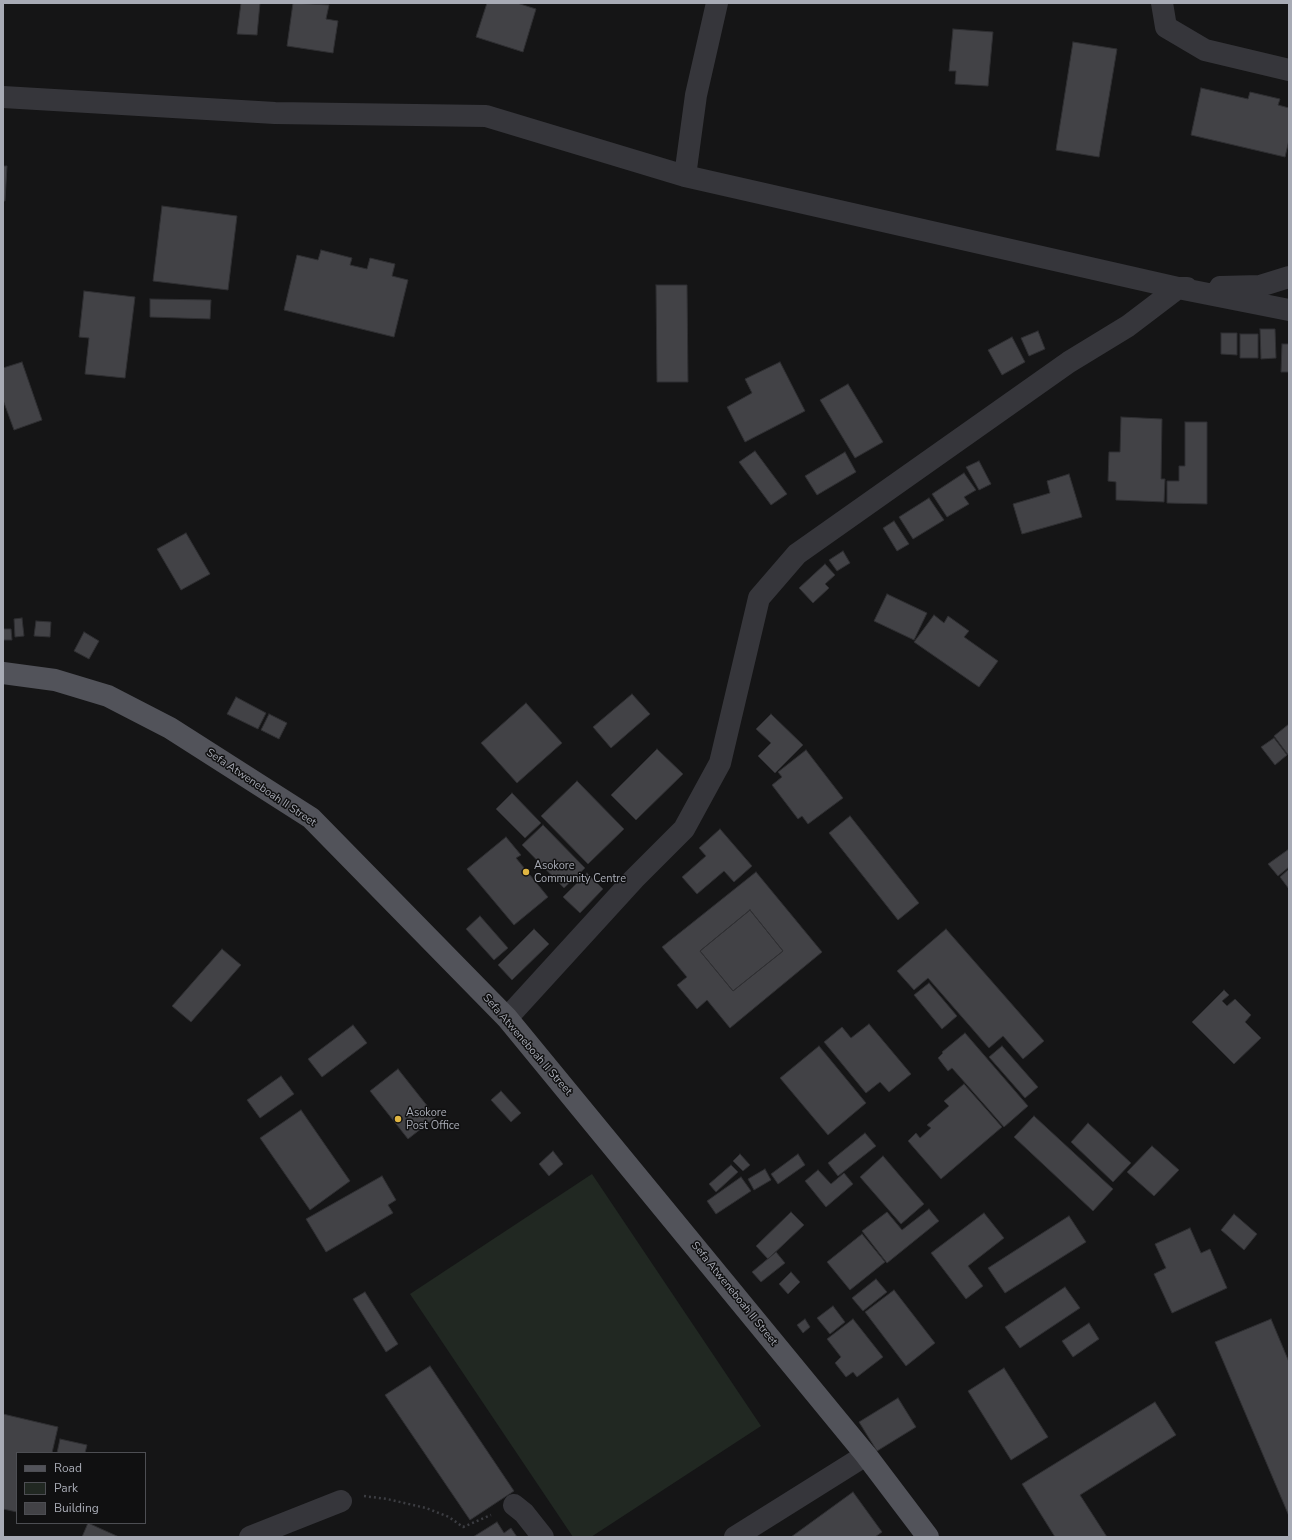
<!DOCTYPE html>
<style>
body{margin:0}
#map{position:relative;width:1292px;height:1540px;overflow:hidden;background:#151516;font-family:"Nunito Sans",sans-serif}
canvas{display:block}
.frame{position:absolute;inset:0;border:4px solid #a8abb5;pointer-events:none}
.legend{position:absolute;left:16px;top:1452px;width:130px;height:72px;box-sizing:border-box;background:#101011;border:1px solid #4d4e53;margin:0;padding:5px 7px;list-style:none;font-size:12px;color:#a8abb5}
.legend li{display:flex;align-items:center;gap:8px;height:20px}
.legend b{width:20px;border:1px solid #4d4e53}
</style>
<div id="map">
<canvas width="1292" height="1540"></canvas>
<div class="frame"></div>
<ul class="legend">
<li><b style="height:5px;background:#52535a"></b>Road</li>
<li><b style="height:11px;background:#212822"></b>Park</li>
<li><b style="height:11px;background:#424246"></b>Building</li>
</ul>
</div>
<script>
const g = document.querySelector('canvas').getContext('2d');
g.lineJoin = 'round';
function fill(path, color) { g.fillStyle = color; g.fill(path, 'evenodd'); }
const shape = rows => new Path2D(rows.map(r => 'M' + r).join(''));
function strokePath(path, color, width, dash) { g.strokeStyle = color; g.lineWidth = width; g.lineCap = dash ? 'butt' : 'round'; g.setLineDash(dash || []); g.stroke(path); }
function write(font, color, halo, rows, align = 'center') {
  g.font = font + ' "Nunito Sans",sans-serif'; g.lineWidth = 3; g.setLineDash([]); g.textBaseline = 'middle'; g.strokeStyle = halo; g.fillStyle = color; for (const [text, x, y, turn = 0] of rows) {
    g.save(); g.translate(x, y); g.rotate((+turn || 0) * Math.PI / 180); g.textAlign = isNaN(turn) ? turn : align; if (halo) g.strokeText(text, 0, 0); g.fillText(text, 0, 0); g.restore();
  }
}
const green = shape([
 [592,1174,761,1426,591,1537,573,1537,410,1294]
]);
const building = shape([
 [241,3,260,3,257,35,237,34,241,3],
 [293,3,329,5,326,19,338,21,333,53,287,46,293,3],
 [487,3,517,3,536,9,523,52,476,37,487,3],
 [953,29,993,32,988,86,955,84,956,71,949,71,953,29],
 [1073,42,1117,49,1099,157,1056,150,1073,42],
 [1201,88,1248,99,1250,92,1280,99,1278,105,1289,108,1289,140,1285,157,1191,135,1201,88],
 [3,166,7,166,5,201,3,201,3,166],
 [162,206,237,216,228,290,153,281,162,206],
 [321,250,352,258,350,265,367,269,370,258,395,264,392,276,408,280,394,337,284,310,297,255,318,260,321,250],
 [656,285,687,285,688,382,657,382,656,285],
 [84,291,135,297,125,378,85,374,89,338,79,337,84,291],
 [150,299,211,300,210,319,150,317,150,299],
 [1260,329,1275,329,1276,358,1261,359,1260,329],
 [1038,331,1045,349,1029,356,1021,338,1038,331],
 [1221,333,1237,333,1237,355,1221,354,1221,333],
 [1240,334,1258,334,1258,358,1240,358,1240,334],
 [1012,337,1025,362,1002,375,988,350,1012,337],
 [1282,344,1289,344,1289,372,1281,372,1282,344],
 [22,362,42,420,14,430,3,400,3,368,22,362],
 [780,362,805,411,745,442,727,407,752,393,745,379,780,362],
 [848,384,883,442,855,458,820,400,848,384],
 [1121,417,1162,419,1161,479,1165,479,1164,502,1116,500,1116,482,1108,481,1109,452,1120,452,1121,417],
 [1185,422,1207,422,1207,504,1167,503,1167,481,1179,481,1179,466,1185,466,1185,422],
 [755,451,787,494,771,505,739,462,755,451],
 [845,452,856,472,817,495,805,476,845,452],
 [979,461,991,484,979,490,966,467,979,461],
 [964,473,976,490,964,497,969,504,947,517,932,494,964,473],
 [1069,474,1082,517,1022,534,1013,504,1050,493,1047,481,1069,474],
 [929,498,944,520,913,539,899,517,929,498],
 [894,521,909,544,897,551,883,528,894,521],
 [186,533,210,574,181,590,157,549,186,533],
 [843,551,850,563,837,571,829,560,843,551],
 [825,564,835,575,825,584,829,588,813,603,799,588,825,564],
 [887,594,927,613,914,640,874,621,887,594],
 [934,615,944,623,948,616,969,631,964,637,998,661,979,687,914,642,934,615],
 [22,618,24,636,15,637,14,619,22,618],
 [36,621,51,622,50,637,34,636,36,621],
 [3,629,11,629,12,640,3,640,3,629],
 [84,632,99,641,89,659,74,651,84,632],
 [632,694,650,714,611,748,593,727,632,694],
 [236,697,266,713,258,729,227,714,236,697],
 [526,703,562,743,517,783,481,743,526,703],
 [269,714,287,723,279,739,261,730,269,714],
 [771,714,803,745,775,773,758,756,771,743,756,729,771,714],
 [1289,724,1289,756,1274,736,1289,724],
 [1274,738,1287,755,1275,765,1261,747,1274,738],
 [657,749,683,774,636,820,611,795,657,749],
 [806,750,843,798,808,824,802,816,798,819,772,785,782,777,778,772,806,750],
 [577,781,624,829,588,864,541,816,577,781],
 [512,793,541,823,525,838,496,809,512,793],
 [850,816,919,903,898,920,829,833,850,816],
 [543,825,585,868,564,888,522,845,543,825],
 [720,829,752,866,734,882,724,871,697,894,682,877,706,856,699,848,720,829],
 [506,837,521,855,516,858,548,897,514,925,467,869,506,837],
 [1289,849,1289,867,1278,876,1268,864,1289,849],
 [1289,869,1289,889,1280,877,1289,869],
 [756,872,822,952,730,1028,707,1000,697,1009,677,985,687,977,662,947,756,872],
 [750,910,783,951,733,991,700,951,750,910],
 [587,873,603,889,580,913,563,897,587,873],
 [750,910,783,951,733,991,700,951,750,910],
 [480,916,508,948,494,960,466,929,480,916],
 [534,929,549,944,512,980,498,965,534,929],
 [946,929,1044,1041,1023,1059,1003,1036,989,1048,928,978,914,990,897,971,946,929],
 [222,949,241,965,191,1022,172,1006,222,949],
 [929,983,957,1016,942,1029,914,995,929,983],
 [1224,990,1229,995,1222,1001,1227,1006,1235,999,1251,1015,1245,1022,1261,1038,1234,1064,1192,1022,1224,990],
 [869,1024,911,1074,889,1092,880,1082,866,1093,824,1042,842,1027,851,1038,869,1024],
 [353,1025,367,1043,322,1077,308,1059,353,1025],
 [965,1033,1028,1106,1004,1127,952,1068,948,1071,938,1058,943,1053,942,1052,965,1033],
 [819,1046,866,1103,828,1135,780,1078,819,1046],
 [1002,1046,1038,1087,1025,1098,989,1057,1002,1046],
 [398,1069,436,1117,408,1139,370,1091,398,1069],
 [281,1076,294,1094,260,1118,247,1100,281,1076],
 [964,1084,1002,1127,941,1179,908,1141,916,1133,920,1138,931,1128,927,1125,949,1106,944,1101,964,1084],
 [501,1091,521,1113,511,1122,491,1100,501,1091],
 [301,1110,350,1181,310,1210,260,1138,301,1110],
 [1034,1116,1113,1189,1093,1211,1014,1137,1034,1116],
 [1088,1123,1131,1163,1113,1182,1071,1142,1088,1123],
 [865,1133,876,1146,838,1176,828,1163,865,1133],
 [1152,1146,1179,1170,1154,1196,1127,1172,1152,1146],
 [553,1151,563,1164,549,1176,539,1164,553,1151],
 [740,1154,750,1165,743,1171,733,1161,740,1154],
 [798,1154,805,1165,778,1184,771,1174,798,1154],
 [883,1156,924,1204,901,1224,860,1177,883,1156],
 [731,1165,738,1172,716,1192,709,1184,731,1165],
 [765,1169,771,1180,754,1190,748,1179,765,1169],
 [818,1170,831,1184,844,1173,853,1184,826,1207,805,1181,818,1170],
 [382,1176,396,1200,388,1205,393,1213,326,1252,306,1219,382,1176],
 [741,1177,751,1191,716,1214,707,1201,741,1177],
 [929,1209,939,1221,887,1263,862,1231,887,1212,902,1230,929,1209],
 [791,1212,804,1225,768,1259,756,1246,791,1212],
 [984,1213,1004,1238,968,1266,983,1286,966,1299,931,1253,984,1213],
 [1234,1214,1257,1234,1244,1250,1221,1230,1234,1214],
 [1069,1216,1086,1242,1005,1293,988,1268,1069,1216],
 [1190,1228,1201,1253,1210,1249,1227,1288,1172,1313,1154,1274,1166,1268,1155,1244,1190,1228],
 [862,1234,885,1262,850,1290,827,1262,862,1234],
 [776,1252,785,1263,761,1282,752,1272,776,1252],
 [791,1272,800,1282,788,1294,779,1284,791,1272],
 [876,1279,887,1292,863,1311,852,1298,876,1279],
 [1065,1287,1080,1308,1020,1348,1005,1327,1065,1287],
 [894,1290,935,1343,906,1366,865,1312,894,1290],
 [365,1292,398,1344,386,1352,353,1299,365,1292],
 [833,1306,845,1322,830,1334,817,1318,833,1306],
 [805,1319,810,1327,803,1333,797,1325,805,1319],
 [853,1319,883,1357,857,1377,853,1372,846,1377,835,1363,841,1357,827,1339,853,1319],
 [1271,1319,1289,1362,1289,1516,1215,1342,1271,1319],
 [1089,1323,1099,1339,1073,1357,1062,1341,1089,1323],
 [430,1366,514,1491,470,1520,385,1395,430,1366],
 [1004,1368,1048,1437,1011,1460,968,1391,1004,1368],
 [898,1398,916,1427,877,1451,859,1422,898,1398],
 [1155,1402,1176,1435,1080,1495,1107,1537,1055,1537,1022,1484,1155,1402],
 [3,1414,58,1427,52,1453,17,1453,17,1512,3,1509,3,1414],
 [60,1439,87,1445,85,1453,57,1453,60,1439],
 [853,1492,882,1532,875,1537,791,1537,853,1492],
 [497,1522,504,1533,511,1528,517,1537,473,1537,497,1522],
 [88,1523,119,1537,82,1537,88,1523]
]);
const path = shape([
 [364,1496,387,1499,426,1508,449,1517,463,1527,491,1515]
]);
const street = shape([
 [1162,3,1166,27,1205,50,1289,70],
 [3,97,275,113,486,116,685,176,1178,288,1289,310],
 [685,176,696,95,717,3],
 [1220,287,1260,286,1289,277],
 [507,1018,634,879,684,829,720,763,759,598,797,554,1069,362,1128,326,1178,288,1187,288],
 [514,1505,524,1513,543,1537],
 [250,1537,341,1501],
 [735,1537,866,1455]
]);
const primary = shape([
 [3,673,55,680,108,696,170,728,311,818,507,1018,866,1455,928,1537]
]);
const markers = [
 [526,872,4,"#e0b542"],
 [398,1119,4,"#e0b542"]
];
const streetNames = [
 ["Sefa Atweneboah II Street",261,788,34],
 ["Sefa Atweneboah II Street",527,1045,49],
 ["Sefa Atweneboah II Street",734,1294,51]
];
const poiNames = [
 ["Asokore",534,866],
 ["Community Centre",534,879],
 ["Asokore",406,1113],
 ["Post Office",406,1126]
];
fill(green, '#212822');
fill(building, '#424246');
strokePath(building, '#2f2f32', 1);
strokePath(path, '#3c3d42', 2.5, [2, 3]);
strokePath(street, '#36363b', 22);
strokePath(primary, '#52535a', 22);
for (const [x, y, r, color] of markers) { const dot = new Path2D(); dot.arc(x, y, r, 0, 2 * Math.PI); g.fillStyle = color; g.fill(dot); strokePath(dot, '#101011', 1.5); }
write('11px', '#a8abb5', '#101011', streetNames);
write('11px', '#a8abb5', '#101011', poiNames, 'left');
</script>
